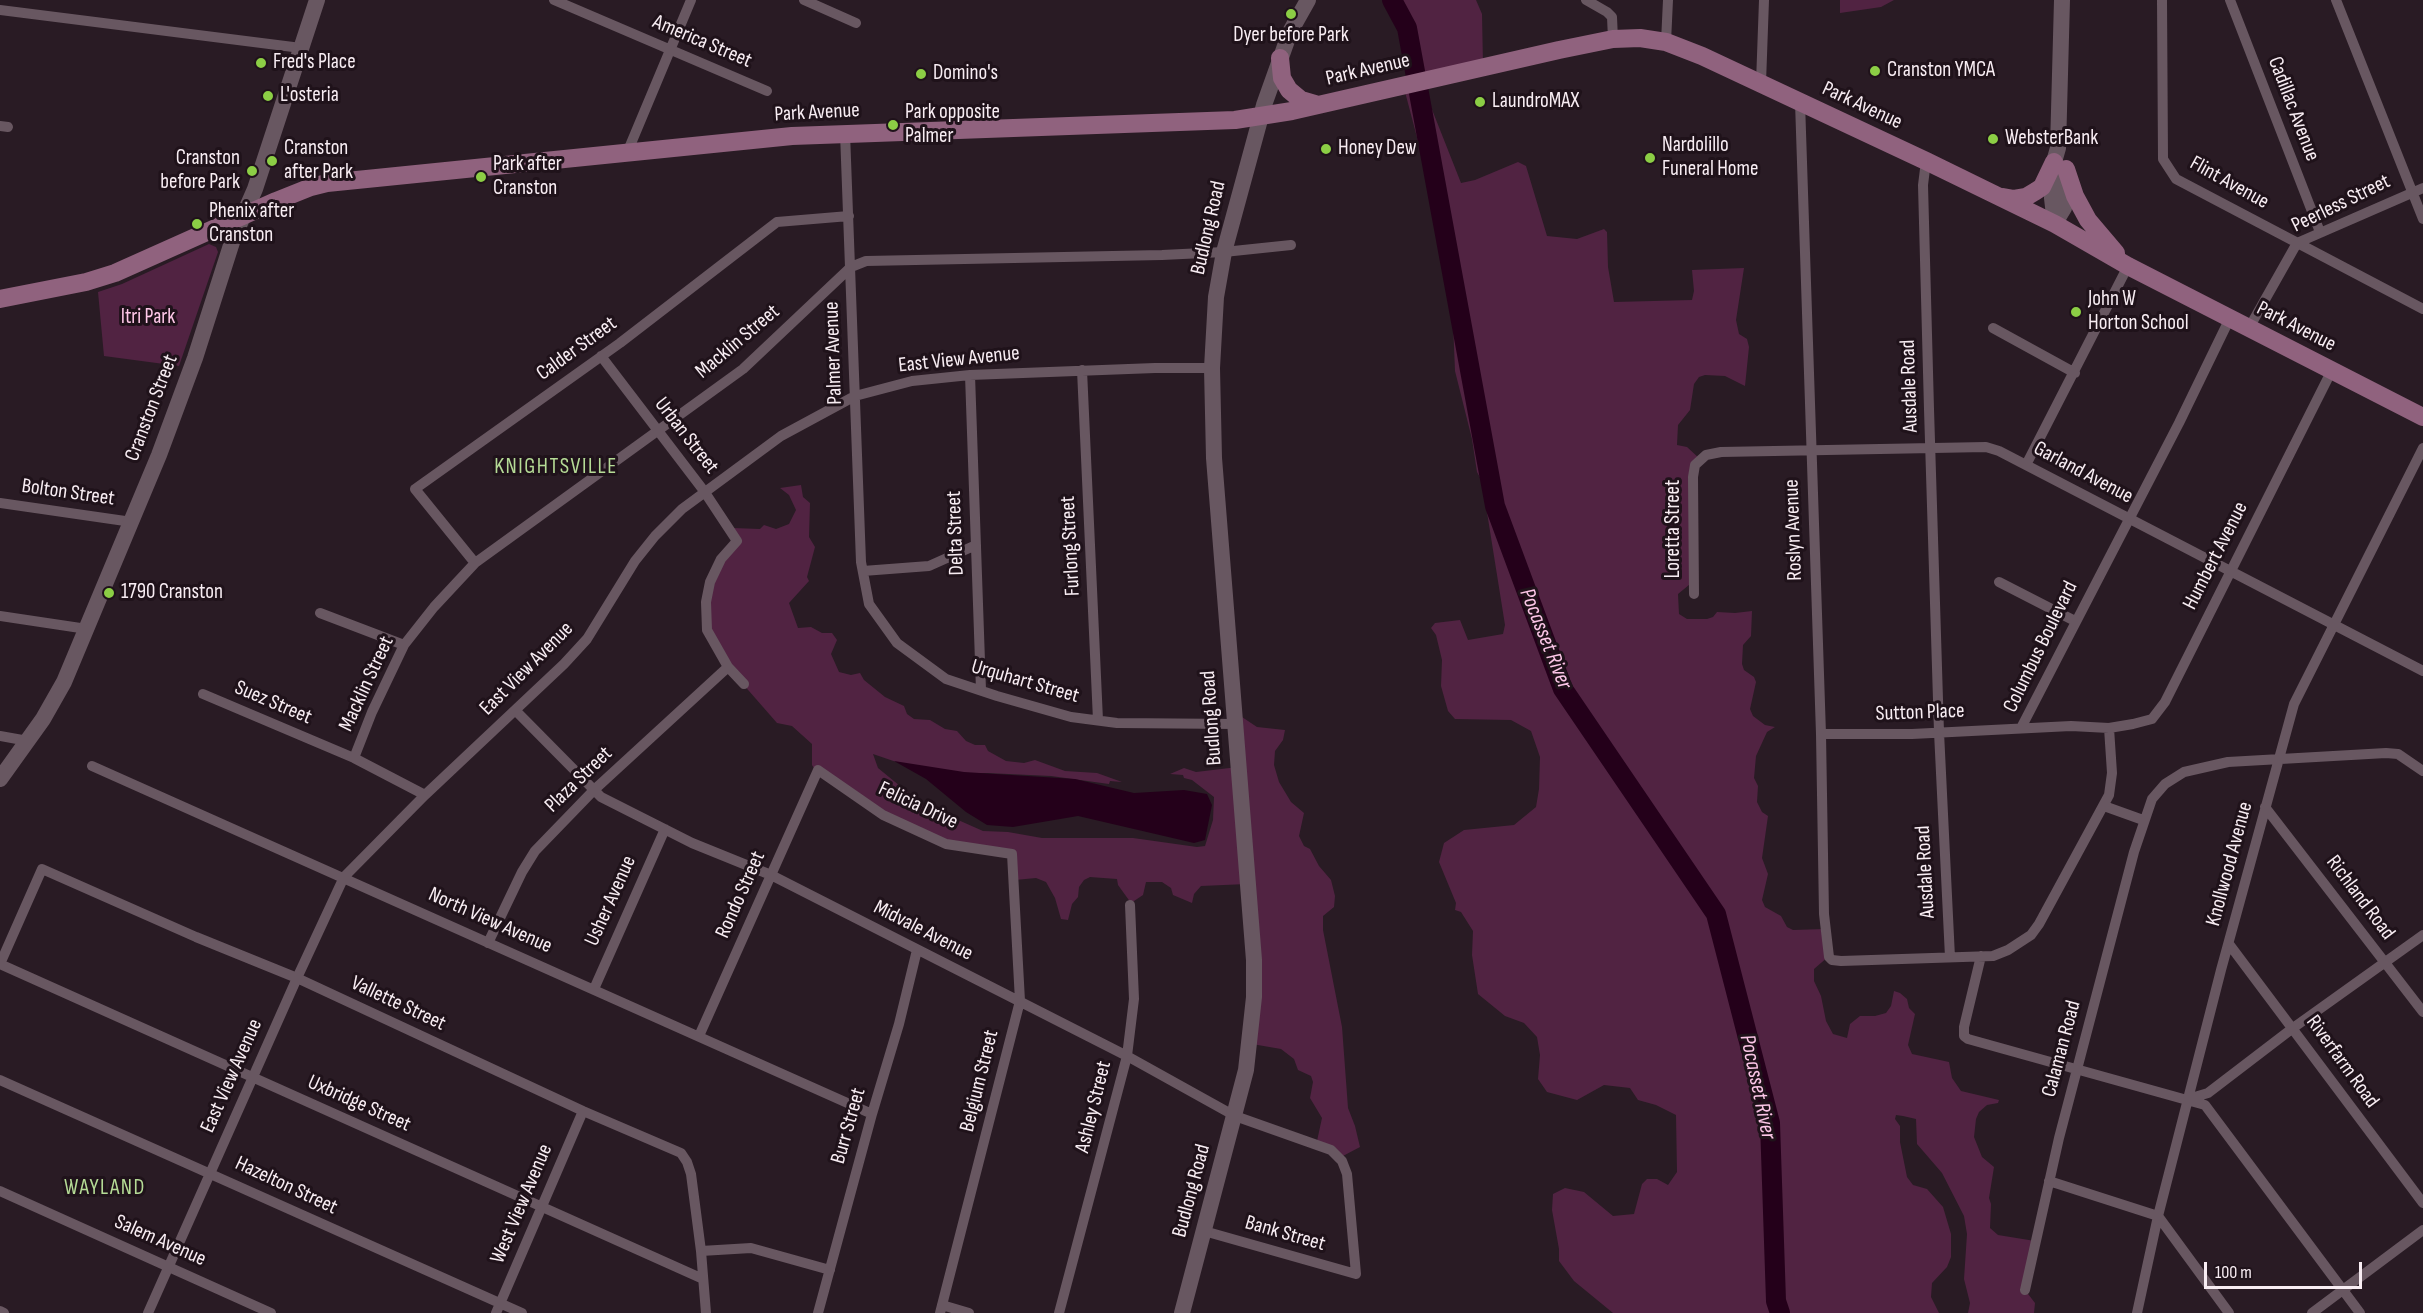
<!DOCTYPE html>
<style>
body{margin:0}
#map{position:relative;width:2423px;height:1313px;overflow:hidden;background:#291b24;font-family:"Sofia Sans Condensed",sans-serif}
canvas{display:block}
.scale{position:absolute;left:2204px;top:1262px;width:158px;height:27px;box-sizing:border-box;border:3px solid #f8edf3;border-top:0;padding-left:8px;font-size:18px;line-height:21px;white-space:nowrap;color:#f8edf3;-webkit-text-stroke:4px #1f121a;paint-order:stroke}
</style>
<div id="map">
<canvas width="2423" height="1313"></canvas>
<div class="scale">100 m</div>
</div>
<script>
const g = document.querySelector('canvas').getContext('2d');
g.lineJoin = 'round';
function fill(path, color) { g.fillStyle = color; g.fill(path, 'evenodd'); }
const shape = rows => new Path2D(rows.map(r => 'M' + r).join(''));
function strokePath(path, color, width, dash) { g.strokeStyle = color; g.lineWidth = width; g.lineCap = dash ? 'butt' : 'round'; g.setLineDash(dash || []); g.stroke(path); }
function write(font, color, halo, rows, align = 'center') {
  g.font = font + ' "Sofia Sans Condensed",sans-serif'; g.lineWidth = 6; g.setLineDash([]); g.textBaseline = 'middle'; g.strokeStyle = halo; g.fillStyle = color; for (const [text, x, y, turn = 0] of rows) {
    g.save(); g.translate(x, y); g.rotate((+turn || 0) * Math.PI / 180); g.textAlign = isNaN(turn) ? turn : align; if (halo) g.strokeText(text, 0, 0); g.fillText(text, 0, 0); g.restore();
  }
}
const green = shape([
 [1383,0,1476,0,1482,14,1483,65,1427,86,1431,107,1461,183,1475,180,1518,162,1526,166,1547,236,1577,239,1604,229,1607,232,1608,267,1614,302,1692,300,1694,291,1692,270,1744,268,1736,320,1739,334,1747,339,1749,347,1745,386,1725,376,1705,375,1699,377,1694,384,1690,410,1678,425,1677,445,1687,447,1700,459,1695,466,1695,580,1678,594,1679,614,1687,619,1707,619,1713,617,1717,612,1735,613,1752,611,1751,636,1743,645,1742,664,1744,670,1754,677,1756,682,1750,709,1753,716,1765,725,1775,727,1767,732,1756,756,1754,778,1758,786,1757,802,1762,812,1768,816,1762,858,1768,874,1762,900,1765,907,1781,916,1787,927,1793,930,1825,929,1829,956,1814,969,1814,981,1821,996,1826,1021,1833,1034,1847,1038,1850,1024,1860,1016,1875,1016,1886,1013,1891,1006,1894,991,1900,993,1907,999,1909,1008,1915,1014,1908,1045,1912,1054,1949,1062,1952,1078,1961,1091,1999,1100,1998,1103,1987,1105,1979,1112,1976,1119,1974,1137,1982,1157,1994,1167,1989,1198,1991,1204,1990,1228,1998,1235,2035,1241,2025,1290,2035,1303,2034,1313,1968,1313,1970,1303,1964,1279,1967,1234,1964,1216,1942,1173,1917,1144,1916,1119,1903,1116,1896,1115,1895,1119,1900,1126,1900,1142,1907,1177,1913,1185,1927,1189,1943,1207,1951,1234,1951,1257,1947,1267,1932,1283,1931,1297,1939,1313,1613,1313,1574,1281,1559,1261,1559,1249,1552,1210,1553,1194,1565,1188,1584,1192,1613,1216,1634,1214,1642,1184,1647,1179,1657,1179,1668,1185,1677,1172,1676,1115,1656,1105,1638,1100,1630,1088,1604,1085,1577,1100,1547,1092,1538,1079,1540,1055,1537,1037,1524,1023,1505,1016,1478,994,1472,955,1473,931,1461,912,1455,910,1456,903,1439,862,1444,843,1464,830,1514,825,1536,807,1539,789,1540,757,1531,731,1511,720,1455,719,1448,711,1441,686,1442,660,1436,635,1431,628,1435,623,1460,620,1468,640,1503,634,1505,625,1482,481,1477,472,1472,439,1455,371,1452,298,1439,221,1404,88,1410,85,1404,58,1412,51,1414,37,1406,35],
 [1840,0,1894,0,1881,7,1840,13],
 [209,244,216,247,218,252,179,366,104,356,98,292,122,284],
 [801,485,803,497,810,503,809,537,815,547,807,577,809,581,789,603,798,628,811,627,822,633,832,633,837,640,831,654,839,672,851,675,860,673,864,680,885,697,904,706,907,714,914,719,930,720,945,729,957,731,966,741,975,745,985,745,988,751,1006,761,1024,763,1035,760,1065,771,1097,773,1122,782,1110,781,1109,784,1051,776,987,773,944,774,908,766,873,754,878,768,922,804,983,831,1008,832,1042,838,1133,838,1197,847,1205,846,1213,820,1214,797,1192,780,1184,778,1183,775,1170,774,1184,768,1196,772,1238,767,1236,713,1257,727,1285,730,1283,740,1275,751,1274,765,1279,782,1291,802,1304,813,1299,836,1304,846,1310,849,1319,866,1331,880,1335,896,1334,907,1323,916,1323,930,1342,1027,1348,1108,1355,1126,1360,1147,1341,1157,1317,1141,1322,1118,1310,1098,1313,1082,1311,1076,1298,1070,1294,1059,1281,1049,1252,1044,1247,884,1201,886,1194,894,1192,903,1173,895,1171,888,1162,882,1146,882,1143,895,1131,903,1118,885,1117,879,1090,877,1084,880,1079,887,1078,897,1072,904,1068,920,1061,919,1055,898,1046,882,1036,878,1015,880,1013,855,942,842,883,814,815,770,812,765,812,744,792,726,777,723,728,667,707,622,710,581,737,541,733,528,760,529,764,525,776,529,789,524,796,510,789,495,780,488]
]);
const water = shape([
 [894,761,964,772,1075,779,1134,793,1184,790,1207,794,1212,805,1205,840,1194,843,1078,816,1013,827,987,825,966,812,926,779]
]);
const river = shape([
 [1392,0,1407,28,1495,506,1563,689,1716,914,1770,1123,1776,1301,1780,1313]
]);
const street = shape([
 [554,0,767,91],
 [804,0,856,23],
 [1586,0,1607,12,1612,17,1613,39],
 [2162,0,2163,159,2176,179,2423,309],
 [2230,0,2320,232],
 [2336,0,2423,219],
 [0,10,301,48],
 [1666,42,1668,0],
 [1761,83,1764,0],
 [1800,102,1821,734,1824,914,1829,957,1832,960,1841,961,1993,956,2008,950,2031,935,2039,924,2109,795,2112,773,2109,728],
 [0,126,8,127],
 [845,133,861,562,869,604,897,643,946,679,997,696,1071,717,1117,723,1235,724],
 [627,153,691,0],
 [1926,161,1923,185,1929,409,1939,732,1950,957],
 [1993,328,2075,373],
 [2249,328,2297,243,2423,188],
 [601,356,704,491,737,541,721,559,710,582,706,602,707,630,728,667,744,684],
 [1082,370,1098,720],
 [970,375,981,690],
 [2026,465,2128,266],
 [0,503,132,522],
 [475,563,415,489,620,343,777,222,849,216],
 [863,571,929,566,976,545],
 [1999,582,2075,621],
 [1694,594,1693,477,1695,465,1706,455,1721,452,1986,447,1999,451,2423,671],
 [320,613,404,645],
 [0,616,87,629],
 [203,694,354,758,425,795],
 [515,710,601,797,692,843,771,875,1127,1056,1235,1116,1331,1150,1342,1161,1347,1174,1356,1274,1204,1231],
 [2021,728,2179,423,2230,318],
 [1821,734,1912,734,2071,726,2109,728,2133,724,2152,719,2165,702,2332,370],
 [0,736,28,741],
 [354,758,372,712,404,645,434,607,475,563,743,369,851,267,866,261,1162,255,1224,252,1291,245],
 [92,766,872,1114],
 [2104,806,2143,820],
 [2265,807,2423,1012],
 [488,943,522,872,535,851,594,790,728,667],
 [2229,944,2423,1203],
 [1981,956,1964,1027,1964,1036,1968,1039,2205,1105,2360,1313],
 [0,964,42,869,196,937,297,978,583,1111,681,1153,687,1162,691,1174,701,1251,706,1313],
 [0,964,703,1279],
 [594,989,665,829],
 [699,1036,818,770,883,815,946,844,1012,854,1020,1001,940,1313],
 [0,1080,522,1313],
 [2188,1099,2208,1093,2293,1028,2423,935],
 [2049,1181,2158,1216,2229,1313],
 [0,1191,271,1313],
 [701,1251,751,1248,830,1270],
 [2025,1290,2059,1138,2134,852,2152,799,2165,784,2184,772,2228,762,2386,753,2398,754,2423,771],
 [942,1305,969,1313],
 [0,1311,4,1313],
 [148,1313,297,978,344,877,425,795,564,664,587,639,635,561,655,536,682,509,781,436,855,396,912,381,970,375,1155,368,1212,368],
 [496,1313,583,1111],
 [818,1313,872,1114,899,1024,917,950],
 [1059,1313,1127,1056,1134,999,1130,905],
 [2137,1313,2158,1216,2221,970,2294,704,2423,448],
 [2312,1313,2423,1230]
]);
const secondary = shape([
 [2055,223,2064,208,2067,187,2066,174],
 [2055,224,2052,198,2054,162,2058,148,2062,0],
 [0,779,43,719,64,682,159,455,195,358,233,239,255,189,317,0],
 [1182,1313,1246,1070,1254,997,1254,960,1214,458,1212,368,1216,297,1224,252,1264,105,1290,32,1308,0]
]);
const primary = shape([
 [1280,58,1282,78,1289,90,1301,100,1318,105],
 [2066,169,2075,196,2088,220,2116,253],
 [2003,197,2014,199,2026,197,2036,191,2042,187,2054,162],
 [0,299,86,282,115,273,276,201,311,187,327,183,792,136,1235,120,1292,111,1559,50,1613,39,1640,38,1666,42,1702,56,1926,161,2055,224,2128,266,2423,417]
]);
const markers = [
 [1291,14,6,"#8cce45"],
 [261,63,6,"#8cce45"],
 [1875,71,6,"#8cce45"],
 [921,74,6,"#8cce45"],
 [268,96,6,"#8cce45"],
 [1480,102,6,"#8cce45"],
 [893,125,6,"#8cce45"],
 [1993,139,6,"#8cce45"],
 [1326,149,6,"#8cce45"],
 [1650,158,6,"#8cce45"],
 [272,161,6,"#8cce45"],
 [252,171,6,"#8cce45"],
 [481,177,6,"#8cce45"],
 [197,224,6,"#8cce45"],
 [2076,312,6,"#8cce45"],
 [109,593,6,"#8cce45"]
];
const poiNames = [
 ["Dyer before Park",1291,36,"center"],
 ["Fred's Place",273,63],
 ["Cranston YMCA",1887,71],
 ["Domino's",933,74],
 ["L'osteria",280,96],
 ["LaundroMAX",1492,102],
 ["Park opposite",905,113],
 ["Palmer",905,137],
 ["WebsterBank",2005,139],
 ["Nardolillo",1662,146],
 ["Funeral Home",1662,170],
 ["Cranston",284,149],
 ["after Park",284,173],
 ["Honey Dew",1338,149],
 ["Cranston",240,159,"right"],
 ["before Park",240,183,"right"],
 ["Park after",493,165],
 ["Cranston",493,189],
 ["Phenix after",209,212],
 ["Cranston",209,236],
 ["John W",2088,300],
 ["Horton School",2088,324],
 ["1790 Cranston",121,593]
];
const streetNames = [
 ["America Street",702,42,23],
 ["Park Avenue",1368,70,-13],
 ["Park Avenue",1862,106,25],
 ["Cadillac Avenue",2293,109,69],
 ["Park Avenue",817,113,-3],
 ["Flint Avenue",2229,183,29],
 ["Peerless Street",2341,204,-26],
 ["Budlong Road",1209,228,-77],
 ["Park Avenue",2296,327,27],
 ["Macklin Street",738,342,-40],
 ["Calder Street",577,349,-36],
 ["Palmer Avenue",834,353,-92],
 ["East View Avenue",959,360,-6],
 ["Ausdale Road",1910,386,-92],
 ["Cranston Street",152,408,-69],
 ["Urban Street",686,436,52],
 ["Garland Avenue",2083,473,28],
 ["Bolton Street",68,493,8],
 ["Loretta Street",1674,529,-90],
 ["Roslyn Avenue",1794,530,-92],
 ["Delta Street",956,533,-92],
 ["Furlong Street",1071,546,-93],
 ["Humbert Avenue",2216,556,-63],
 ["Columbus Boulevard",2041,647,-64],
 ["East View Avenue",527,669,-45],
 ["Urquhart Street",1025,682,16],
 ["Macklin Street",367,684,-65],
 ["Suez Street",273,703,23],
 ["Sutton Place",1920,713,-2],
 ["Budlong Road",1212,718,-94],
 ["Plaza Street",579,780,-44],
 ["Felicia Drive",918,806,25],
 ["Knollwood Avenue",2230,864,-75],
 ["Ausdale Road",1926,872,-93],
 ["Rondo Street",741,895,-66],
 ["Richland Road",2360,898,53],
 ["Usher Avenue",611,901,-66],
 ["North View Avenue",490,921,24],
 ["Midvale Avenue",923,931,27],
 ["Vallette Street",398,1004,25],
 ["Calaman Road",2062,1049,-75],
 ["Riverfarm Road",2342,1062,54],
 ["East View Avenue",232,1076,-66],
 ["Belgium Street",980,1081,-76],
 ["Uxbridge Street",359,1104,24],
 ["Ashley Street",1094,1107,-76],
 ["Burr Street",849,1126,-74],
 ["Hazelton Street",286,1186,25],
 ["Budlong Road",1192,1191,-75],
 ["West View Avenue",522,1204,-67],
 ["Bank Street",1285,1234,16],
 ["Salem Avenue",160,1241,24]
];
const parkNames = [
 ["Itri Park",148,318]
];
const neighbourhoodNames = [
 ["KNIGHTSVILLE",556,467],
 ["WAYLAND",105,1188]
];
const waterNames = [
 ["Pocasset River",1545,639,68],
 ["Pocasset River",1757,1087,78]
];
fill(green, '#512342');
fill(water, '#24001a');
strokePath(river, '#24001a', 20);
strokePath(street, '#685761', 10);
strokePath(secondary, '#685761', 16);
strokePath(primary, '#90627e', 18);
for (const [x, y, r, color] of markers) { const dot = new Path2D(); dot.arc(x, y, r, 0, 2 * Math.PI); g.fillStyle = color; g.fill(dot); strokePath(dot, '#1f121a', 2); }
write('21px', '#f8edf3', '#1f121a', poiNames, 'left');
write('21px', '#f8edf3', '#1f121a', streetNames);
write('21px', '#ffc8e9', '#1f121a', parkNames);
g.letterSpacing = '1.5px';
write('22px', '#b5db96', '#1f121a', neighbourhoodNames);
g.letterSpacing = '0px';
write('italic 22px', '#fcc6e7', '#1f121a', waterNames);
</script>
